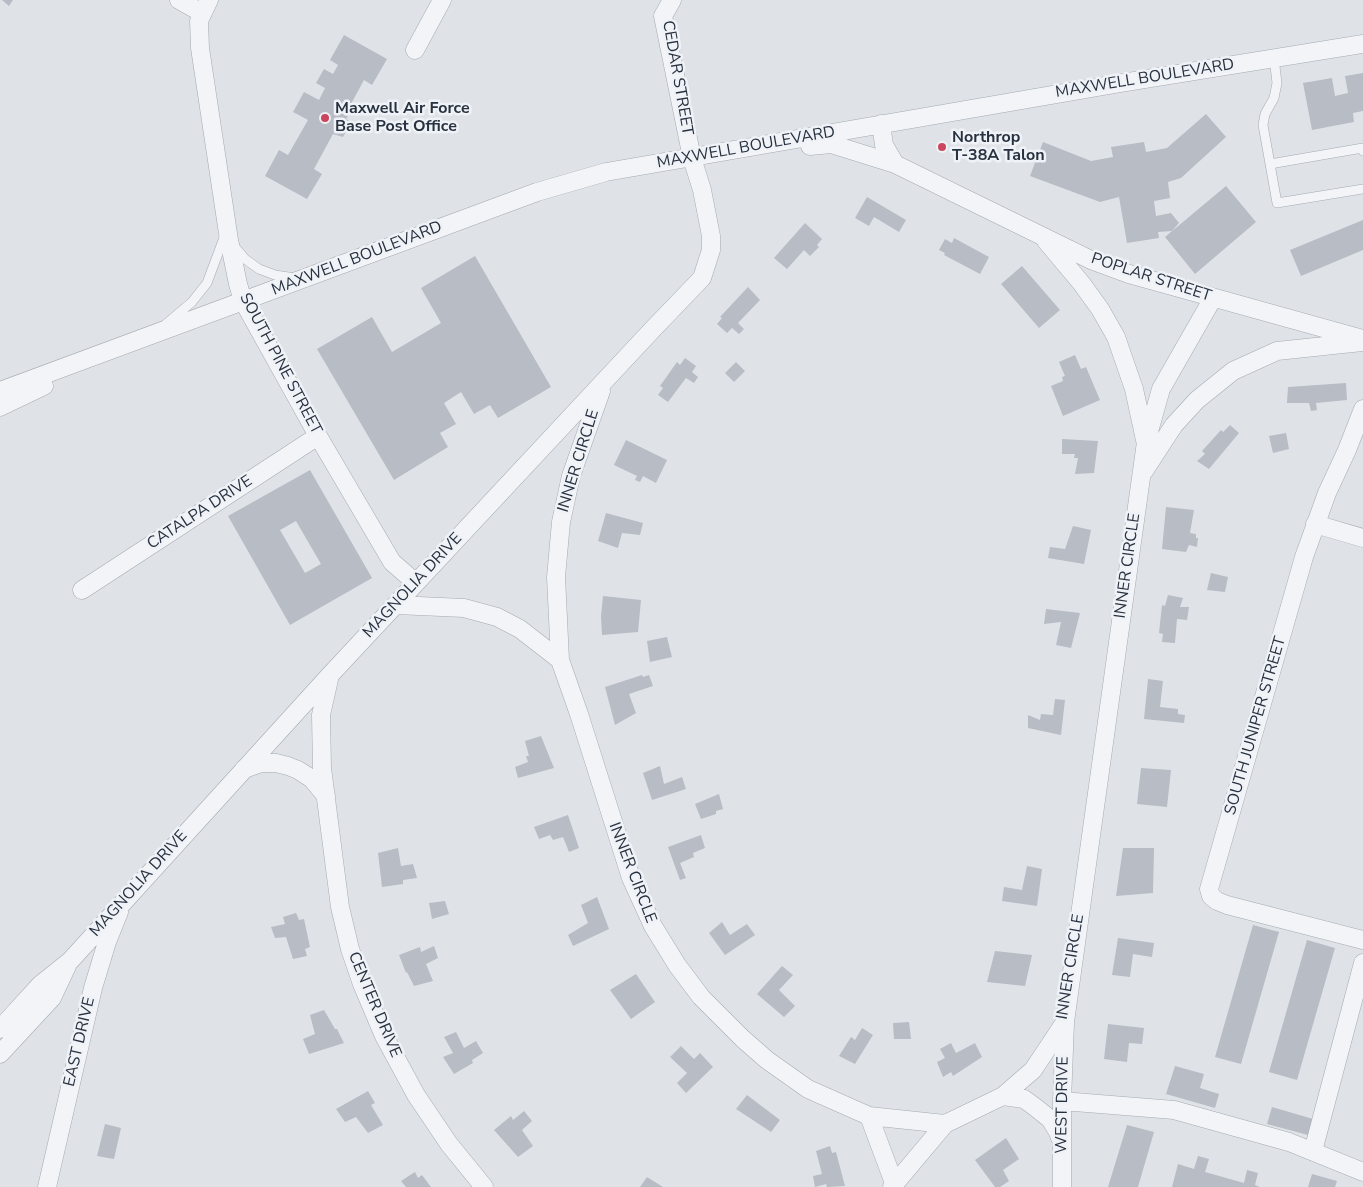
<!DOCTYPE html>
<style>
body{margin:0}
canvas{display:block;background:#dfe3e8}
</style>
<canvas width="1363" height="1187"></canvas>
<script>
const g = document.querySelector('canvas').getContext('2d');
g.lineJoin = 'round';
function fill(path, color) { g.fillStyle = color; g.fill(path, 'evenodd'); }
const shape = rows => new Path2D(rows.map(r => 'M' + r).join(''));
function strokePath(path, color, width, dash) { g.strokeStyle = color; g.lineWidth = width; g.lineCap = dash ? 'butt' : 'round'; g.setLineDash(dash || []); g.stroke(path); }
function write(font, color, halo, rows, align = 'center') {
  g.font = font + ' "Nunito Sans",sans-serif'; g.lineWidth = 5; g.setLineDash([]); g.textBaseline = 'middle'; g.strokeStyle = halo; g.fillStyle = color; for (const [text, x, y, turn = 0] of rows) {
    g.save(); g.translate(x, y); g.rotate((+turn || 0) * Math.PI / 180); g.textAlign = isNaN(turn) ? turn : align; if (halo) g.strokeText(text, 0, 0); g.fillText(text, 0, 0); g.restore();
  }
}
const building = shape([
 [2,0,13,0,9,6],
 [344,35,387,59,372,85,364,80,345,115,348,116,346,119,351,122,343,137,333,134,314,169,322,174,307,199,265,176,279,150,288,155,308,120,293,112,304,92,319,100,325,88,316,83,324,69,333,74,338,65,330,60],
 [1363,73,1363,111,1353,113,1354,122,1312,130,1303,83,1332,78,1335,96,1348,93,1345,76],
 [1206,114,1226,137,1181,178,1168,182,1170,198,1154,201,1156,216,1171,213,1179,223,1172,231,1158,232,1159,238,1127,243,1119,197,1100,202,1030,176,1043,142,1091,161,1113,157,1111,147,1144,142,1146,152,1167,148],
 [1226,186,1256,222,1195,274,1165,237],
 [867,197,906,220,899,232,874,217,869,226,855,218],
 [1363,220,1363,250,1301,276,1290,250],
 [805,223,822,239,817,245,819,247,810,256,804,250,787,269,774,258],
 [954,238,989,257,980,274,944,255,945,253,939,250,945,239,952,243],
 [475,256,551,387,498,418,490,405,474,414,461,392,444,403,456,424,440,433,448,447,394,480,317,349,372,317,392,352,441,323,421,288],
 [1022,266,1060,310,1039,328,1001,284],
 [748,287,760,300,738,323,744,329,739,334,732,328,727,333,717,324,722,318,720,317],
 [1075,355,1081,369,1086,367,1100,400,1063,416,1051,386,1063,381,1062,377,1065,376,1059,362],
 [685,358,696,366,692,372,698,377,694,383,686,378,668,402,658,395,663,388,660,386,677,362,680,365],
 [736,362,745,371,734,382,725,373],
 [1346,383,1347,400,1316,403,1317,410,1311,411,1309,403,1287,403,1288,387],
 [1230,425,1239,433,1209,469,1197,461,1205,454,1202,451,1221,430,1223,432],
 [1286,433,1289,449,1273,453,1269,436],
 [1062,439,1098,441,1094,473,1075,474,1078,458,1074,458,1075,454,1062,454],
 [626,440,667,460,656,483,643,476,640,482,635,480,637,476,614,465],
 [310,470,372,578,290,625,228,516],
 [296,521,321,564,305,573,280,530],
 [1166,507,1194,510,1190,533,1196,534,1196,538,1198,538,1197,547,1189,545,1186,552,1162,549],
 [606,513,643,523,640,535,622,533,618,548,598,541],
 [1073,526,1091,530,1084,564,1048,558,1050,547,1065,549],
 [1211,573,1228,577,1225,592,1207,590],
 [1168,595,1183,598,1180,607,1189,607,1187,620,1177,619,1175,643,1162,642,1163,634,1159,633,1162,605,1165,606],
 [603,596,641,600,638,632,602,635,601,616],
 [1046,609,1080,613,1071,648,1056,645,1061,622,1044,624],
 [667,637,672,657,650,662,647,641],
 [642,675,643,677,649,675,653,686,629,694,636,713,615,725,605,687],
 [1148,679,1163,681,1160,707,1178,709,1178,714,1185,715,1184,723,1144,719],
 [1055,699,1065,700,1061,735,1028,728,1028,715,1040,720,1041,714,1053,715],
 [541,736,554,768,518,778,515,767,528,762,526,756,529,756,525,741],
 [660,766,664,784,682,777,686,789,652,800,643,773],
 [1141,768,1171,770,1167,807,1137,804],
 [719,794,723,809,716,811,716,814,701,819,695,804],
 [568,815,579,848,569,852,563,837,553,840,550,835,539,839,534,827],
 [701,835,705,848,693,853,694,857,680,863,686,878,680,880,668,847],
 [398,848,401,866,413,864,417,878,403,880,403,884,382,887,378,853],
 [1123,848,1154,848,1153,893,1116,896],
 [1027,866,1042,869,1037,906,1002,901,1004,887,1022,890],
 [597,897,609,929,573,946,568,935,588,923,581,905],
 [445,901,449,914,432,919,429,903],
 [296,913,299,920,304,919,310,947,305,949,307,956,293,959,286,937,275,938,271,927,285,924,283,917],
 [722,922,730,935,747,924,755,935,725,955,709,933],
 [1253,925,1279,932,1241,1064,1215,1057],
 [1118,938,1154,943,1152,957,1133,954,1130,977,1112,975],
 [1307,940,1335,948,1297,1080,1269,1072],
 [434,946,438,958,426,964,433,981,414,986,407,972,406,973,399,955,420,947,421,952],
 [995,951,1032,955,1025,986,987,982],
 [782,966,793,975,779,990,795,1006,784,1017,757,994],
 [636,974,655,1002,631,1019,610,990],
 [324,1010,335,1029,337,1029,344,1043,309,1054,303,1039,315,1034,310,1015],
 [909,1022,911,1039,894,1039,893,1023],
 [1108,1024,1144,1028,1142,1044,1129,1043,1127,1062,1104,1059],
 [862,1028,873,1035,855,1064,839,1056,851,1037,855,1040],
 [456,1032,464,1048,476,1041,483,1053,472,1060,473,1063,454,1074,443,1057,453,1053,444,1037],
 [951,1043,956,1053,975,1043,982,1057,953,1076,951,1072,943,1077,937,1062,945,1058,940,1049],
 [681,1046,694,1059,700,1053,713,1067,686,1093,677,1083,687,1073,670,1057],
 [1175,1066,1204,1074,1200,1088,1219,1094,1215,1108,1166,1094],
 [368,1091,375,1103,371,1105,383,1125,368,1133,356,1117,345,1122,336,1109],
 [747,1095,780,1120,771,1132,736,1109],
 [1272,1107,1313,1119,1308,1135,1267,1124],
 [524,1111,532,1121,522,1130,533,1146,518,1157,494,1130,511,1116,513,1120],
 [105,1124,121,1128,114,1159,97,1156],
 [1127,1125,1154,1132,1138,1187,1108,1187],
 [1006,1138,1019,1159,1003,1170,1009,1181,1000,1187,995,1187,975,1160],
 [830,1146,832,1153,836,1152,845,1186,827,1187,826,1184,815,1187,813,1176,822,1174,816,1151],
 [1198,1156,1209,1159,1205,1172,1244,1183,1247,1170,1258,1173,1255,1185,1260,1187,1172,1187,1178,1164,1194,1169],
 [415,1172,418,1178,422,1175,431,1187,406,1187,401,1181],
 [1312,1174,1337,1181,1335,1187,1308,1187],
 [647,1177,663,1187,640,1187]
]);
const service = shape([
 [1274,58,1277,83,1274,98,1265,114,1263,125,1277,203,1363,189],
 [1270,164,1363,148,1363,151],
 [234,246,245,259,259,269,275,275,295,278],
 [166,324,192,302,207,283,225,235]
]);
const minor = shape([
 [179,0,202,13],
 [209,0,199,21,200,48,229,240,238,284,243,301,318,436,392,562,416,583],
 [415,50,442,0],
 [881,124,884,145,895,164,1091,260,1129,274,1363,339],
 [810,146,831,144,895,164],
 [1046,241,1082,284,1100,309,1116,337,1134,389,1145,440],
 [0,391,537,192,606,172,1121,83,1363,44],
 [0,407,44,386],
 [1363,409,1347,450,1327,493,1304,557,1209,889,1211,896,1217,901,1227,905,1363,940],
 [1144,471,1174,425,1197,400,1233,371,1277,351,1363,342],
 [1315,524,1363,538],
 [82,590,318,436],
 [396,605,464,608,497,617,520,629,560,660,579,714,631,878,653,926,677,965,701,997,743,1039,767,1060,808,1089,869,1116,945,1124,1003,1096,1033,1070,1065,1022,1146,442,1161,389,1213,298],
 [560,660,556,577,561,522,571,476,601,391],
 [330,675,321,715,322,768,340,907,350,949,362,984,384,1036,416,1095,449,1144,484,1187],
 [244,769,261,763,276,763,288,766,298,770,312,779,326,796],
 [0,1029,40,985,70,961,330,675,652,330,702,278,711,250,711,236,702,190,692,158,663,16,672,0],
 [0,1054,52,998,67,966],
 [1003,1096,1024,1099,1035,1107,1050,1119,1058,1132,1060,1138],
 [1062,1101,1174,1110,1289,1142,1363,1172],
 [869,1116,894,1183],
 [1313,1151,1363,963],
 [47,1187,93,988,107,942,119,912],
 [892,1187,945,1124],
 [1062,1187,1062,1101,1065,1023]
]);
const markers = [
 [325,118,5,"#cb465d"],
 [942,147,5,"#cb465d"]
];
const streetNames = [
 ["CEDAR STREET",677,78,80],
 ["MAXWELL BOULEVARD",1145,79,-9],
 ["MAXWELL BOULEVARD",746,148,-10],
 ["MAXWELL BOULEVARD",357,259,-21],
 ["POPLAR STREET",1151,278,18],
 ["SOUTH PINE STREET",280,364,62],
 ["INNER CIRCLE",579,461,-73],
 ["CATALPA DRIVE",200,513,-33],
 ["INNER CIRCLE",1128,566,-82],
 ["MAGNOLIA DRIVE",413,586,-47],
 ["SOUTH JUNIPER STREET",1256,726,-74],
 ["INNER CIRCLE",632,873,69],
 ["MAGNOLIA DRIVE",139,884,-48],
 ["INNER CIRCLE",1071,967,-81],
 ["CENTER DRIVE",374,1005,67],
 ["EAST DRIVE",80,1042,-77],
 ["WEST DRIVE",1063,1105,-89]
];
const poiNames = [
 ["Maxwell Air Force",335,109],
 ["Base Post Office",335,127],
 ["Northrop",952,138],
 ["T-38A Talon",952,156]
];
fill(building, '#b7bcc5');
strokePath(service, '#a4aab2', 10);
strokePath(minor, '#a4aab2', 19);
strokePath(service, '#f2f4f7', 9);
strokePath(minor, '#f2f4f7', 18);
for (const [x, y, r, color] of markers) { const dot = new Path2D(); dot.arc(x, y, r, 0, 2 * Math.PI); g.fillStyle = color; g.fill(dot); strokePath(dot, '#eff2f6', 2); }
write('16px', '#28313f', '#eff2f6', streetNames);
write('bold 16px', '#28313f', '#eff2f6', poiNames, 'left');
</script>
